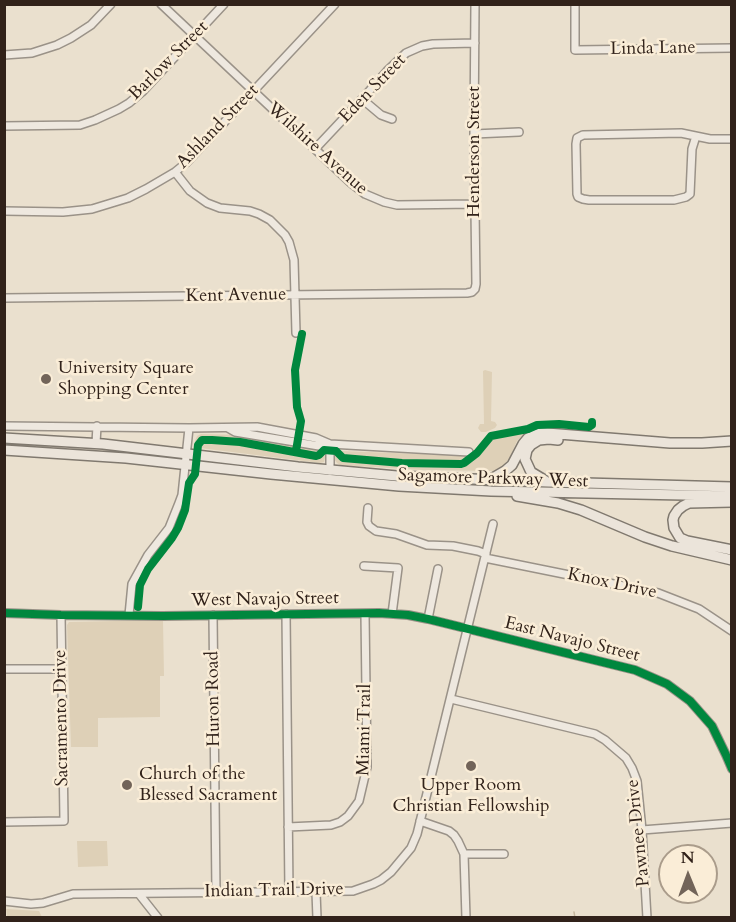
<!DOCTYPE html>
<style>
body{margin:0}
#map{position:relative;width:736px;height:922px;overflow:hidden;background:#eae0ce;font-family:Cardo,serif}
canvas{display:block}
.frame{position:absolute;inset:0;border:6px solid #31221a;pointer-events:none}
.north{position:absolute;left:658px;top:844px;width:60px;height:60px;box-sizing:border-box;background:#faedd7;border:2px solid #aa9c8b;border-radius:50%;rotate:359deg;font-size:16px;font-weight:700;line-height:24px;text-align:center;color:#31221a}
.north::after{content:'';display:block;margin:auto;width:21px;height:27px;background:#726459;clip-path:polygon(50% 0,100% 100%,50% 72%,0 100%)}
</style>
<div id="map">
<canvas width="736" height="922"></canvas>
<div class="frame"></div>
<div class="north">N</div>
</div>
<script>
const g = document.querySelector('canvas').getContext('2d');
g.lineJoin = 'round';
function fill(path, color) { g.fillStyle = color; g.fill(path, 'evenodd'); }
const shape = rows => new Path2D(rows.map(r => 'M' + r).join(''));
function strokePath(path, color, width, dash) { g.strokeStyle = color; g.lineWidth = width; g.lineCap = dash ? 'butt' : 'round'; g.setLineDash(dash || []); g.stroke(path); }
function write(font, color, halo, rows, align = 'center') {
  g.font = font + ' Cardo,serif'; g.lineWidth = 5; g.setLineDash([]); g.textBaseline = 'middle'; g.strokeStyle = halo; g.fillStyle = color; for (const [text, x, y, turn = 0] of rows) {
    g.save(); g.translate(x, y); g.rotate((+turn || 0) * Math.PI / 180); g.textAlign = isNaN(turn) ? turn : align; if (halo) g.strokeText(text, 0, 0); g.fillText(text, 0, 0); g.restore();
  }
}
const green = shape([
 [485,370,492,372,491,421,495,422,497,425,495,428,486,432,481,432,478,428,480,424,484,424,483,371],
 [532,428,534,429,525,434,517,441,510,457,503,466,493,471,422,470,340,465,337,463,334,459,336,452,341,451,475,456,493,438,523,431],
 [201,434,241,435,319,449,324,452,325,458,324,462,320,463,200,448,196,447,195,441,197,436],
 [163,620,164,676,160,676,160,717,98,718,98,747,71,747,67,625,69,622],
 [77,841,107,841,108,866,78,867],
 [6,909,39,911,42,917,7,917]
]);
const stream = shape([
 [574,912,575,918]
]);
const minor = shape([
 [161,4,351,183,365,194,384,202,397,205,475,204],
 [575,4,575,50,732,48],
 [4,55,32,53,57,45,71,38,91,25,111,4],
 [362,99,381,115,392,119],
 [4,126,80,125,95,120,119,109,129,103,142,92,224,4],
 [474,134,519,132],
 [696,136,692,149,690,194,686,197,674,200,589,200,583,199,578,197,577,194,576,144,577,138,583,135,681,133,710,139,732,139],
 [315,149,362,99,387,71,406,53,422,46,433,44,475,43],
 [175,172,190,191,207,203,220,208,250,211,259,214,270,220,285,235,289,242,294,260,296,333],
 [4,211,63,212,92,209,128,198,146,189,175,172,186,163,335,4],
 [4,298,467,293,472,292,475,289,476,284,474,134,475,4],
 [4,426,189,428,257,427,316,438,330,444],
 [228,428,235,432,319,446,330,444,469,452],
 [96,443,97,426],
 [330,444,330,471],
 [368,508,367,522,369,526,376,531,396,534,427,545,453,546,478,551,486,554],
 [485,558,658,593,699,609,732,631],
 [364,566,398,568,392,614],
 [4,613,61,615,163,616,379,613,408,615,428,619,635,670,667,684,690,701,712,726,726,755,732,769],
 [286,614,289,892],
 [129,615,132,584,148,555,169,528,179,503,182,495,189,428],
 [213,615,216,892],
 [428,619,438,569],
 [4,669,61,669],
 [451,699,595,734,605,740,626,758,632,768,637,781,642,830,647,918],
 [420,821,449,831,454,835,458,841,464,854,466,918],
 [4,822,64,821,61,615],
 [288,827,331,825,340,822,348,816,359,801,367,767,365,614],
 [642,830,732,823],
 [464,854,504,854],
 [316,892,317,918],
 [139,894,158,918],
 [4,901,31,904,43,903,73,894,353,891,373,884,381,880,391,872,411,848,417,834,493,524]
]);
const highway = shape([
 [4,438,103,444,298,467,397,476,548,482,732,487],
 [4,450,126,458,271,474,399,486,491,491,732,496],
 [493,478,505,471,512,465,523,444,528,438,534,435,540,433,547,433,670,443,702,443,732,441],
 [546,481,531,472,525,459,527,450,531,445,539,440,549,439,558,440],
 [517,496,558,503,581,510,645,537,672,546,732,560],
 [732,502,689,503,683,506,678,510,674,516,673,520,674,528,680,538,687,541,732,550]
]);
const cycleway = shape([
 [296,451,301,421,297,407,295,370,302,334],
 [138,607,140,585,148,569,172,538,178,528,185,510,189,483,195,474,198,445,202,440,212,440,240,442,316,456,319,455,324,450,336,451,343,458,402,463,461,464,464,463,477,453,491,436,528,429,537,425,559,424,589,427,592,425,592,422],
 [4,613,61,615,163,616,379,613,408,615,428,619,635,670,667,684,690,701,712,726,726,755,732,769]
]);
const markers = [
 [46,379,6,"#726459"],
 [471,766,6,"#726459"],
 [127,785,6,"#726459"]
];
const streetNames = [
 ["Linda Lane",653,49,-1],
 ["Barlow Street",169,61,-45],
 ["Eden Street",373,89,-46],
 ["Ashland Street",218,127,-46],
 ["Wilshire Avenue",317,149,42],
 ["Henderson Street",475,152,-90],
 ["Kent Avenue",236,296,-1],
 ["Sagamore Parkway West",493,479,2],
 ["Knox Drive",612,584,12],
 ["West Navajo Street",265,600,-1],
 ["East Navajo Street",572,640,14],
 ["Huron Road",214,699,-91],
 ["Sacramento Drive",62,718,-91],
 ["Miami Trail",365,730,-89],
 ["Pawnee Drive",639,833,-96],
 ["Indian Trail Drive",274,891,-1]
];
const poiNames = [
 ["University Square",58,369],
 ["Shopping Center",58,390],
 ["Church of the",139,775],
 ["Blessed Sacrament",139,796],
 ["Upper Room",471,786,"center"],
 ["Christian Fellowship",471,807,"center"]
];
fill(green, '#ded0b7');
strokePath(stream, '#c4b59d', 1.5);
strokePath(minor, '#9a9288', 10);
strokePath(highway, '#80796f', 12);
strokePath(minor, '#eee8df', 7);
strokePath(highway, '#ebe4da', 9);
strokePath(cycleway, '#00873e', 8);
for (const [x, y, r, color] of markers) { const dot = new Path2D(); dot.arc(x, y, r, 0, 2 * Math.PI); g.fillStyle = color; g.fill(dot); strokePath(dot, '#faedd7', 2); }
write('18px', '#31221a', '#faedd7', streetNames);
write('18px', '#31221a', '#faedd7', poiNames, 'left');
</script>
